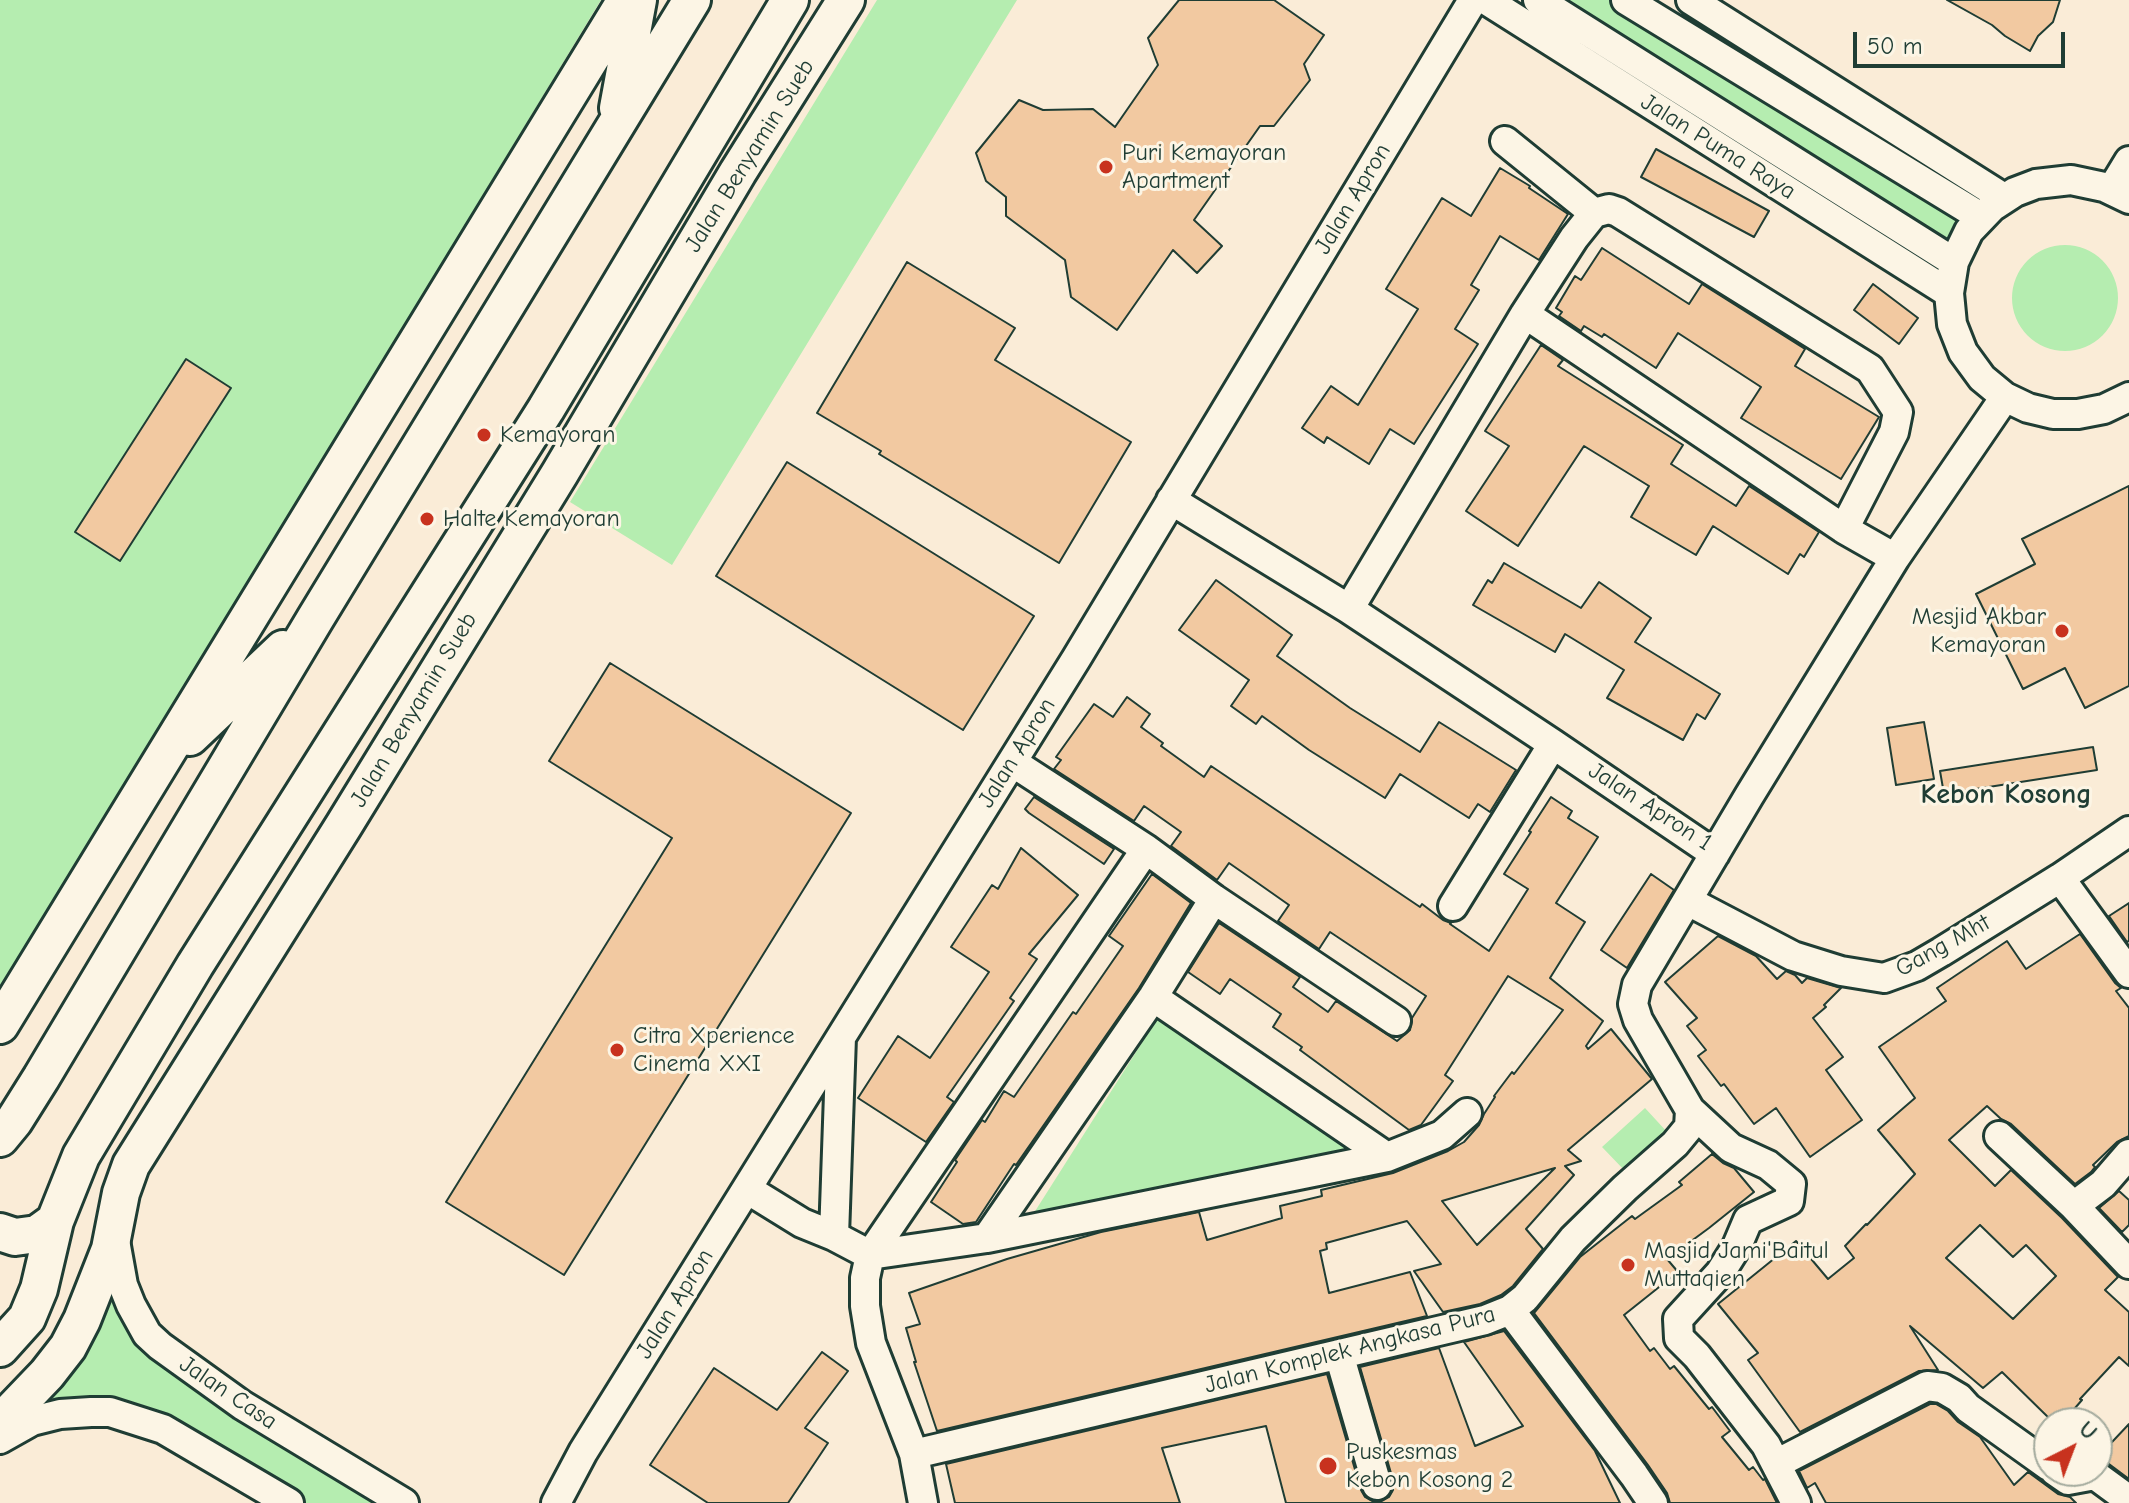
<!DOCTYPE html>
<style>
body{margin:0}
#map{position:relative;width:2129px;height:1503px;overflow:hidden;background:#faecd7;font-family:"Comic Neue",sans-serif}
canvas{display:block}
.north{position:absolute;left:2033px;top:1407px;width:80px;height:80px;box-sizing:border-box;background:#fcf5e5;border:2px solid #a4ab9e;border-radius:50%;rotate:42deg;font-size:22px;font-weight:700;line-height:32px;text-align:center;color:#1f3d34}
.north::after{content:'';display:block;margin:auto;width:28px;height:36px;background:#c8321e;clip-path:polygon(50% 0,100% 100%,50% 72%,0 100%)}
.scale{position:absolute;left:1853px;top:32px;width:212px;height:36px;box-sizing:border-box;border:4px solid #1f3d34;border-top:0;padding-left:10px;font-size:24px;line-height:28px;white-space:nowrap;color:#1f3d34;-webkit-text-stroke:6px #fcf5e5;paint-order:stroke}
</style>
<div id="map">
<canvas width="2129" height="1503"></canvas>
<div class="north">U</div>
<div class="scale">50 m</div>
</div>
<script>
const g = document.querySelector('canvas').getContext('2d');
g.lineJoin = 'round';
function fill(path, color) { g.fillStyle = color; g.fill(path, 'evenodd'); }
const shape = rows => new Path2D(rows.map(r => 'M' + r).join(''));
function strokePath(path, color, width, dash) { g.strokeStyle = color; g.lineWidth = width; g.lineCap = dash ? 'butt' : 'round'; g.setLineDash(dash || []); g.stroke(path); }
function write(font, color, halo, rows, align = 'center') {
  g.font = font + ' "Comic Neue",sans-serif'; g.lineWidth = 6; g.setLineDash([]); g.textBaseline = 'middle'; g.strokeStyle = halo; g.fillStyle = color; for (const [text, x, y, turn = 0] of rows) {
    g.save(); g.translate(x, y); g.rotate((+turn || 0) * Math.PI / 180); g.textAlign = isNaN(turn) ? turn : align; if (halo) g.strokeText(text, 0, 0); g.fillText(text, 0, 0); g.restore();
  }
}
const green = shape([
 [0,0,601,0,0,993],
 [877,0,1017,0,672,565,570,502],
 [1541,0,1635,0,1981,217,1954,262],
 '2012 298a53 53 0 1 1 106 0a53 53 0 1 1-106 0Z',
 [1162,1011,1364,1148,1032,1216],
 [1645,1108,1668,1133,1626,1172,1602,1147],
 [114,1234,147,1334,404,1503,289,1503,135,1419,0,1423,32,1390]
]);
const building = shape([
 [1179,0,1274,0,1324,35,1304,64,1310,80,1274,126,1260,126,1194,220,1222,246,1197,273,1173,250,1117,330,1071,297,1065,260,1006,216,1006,197,986,181,976,153,1019,100,1043,110,1093,109,1115,127,1158,65,1148,38,1179,0],
 [1947,0,2060,0,2053,22,2038,36,2030,51,2005,36,1992,25,1947,0],
 [1656,149,1769,211,1754,237,1641,177,1656,149],
 [1500,168,1530,186,1529,188,1568,214,1539,260,1500,236,1471,285,1479,290,1455,329,1478,344,1414,444,1390,429,1369,464,1327,437,1324,443,1302,428,1331,386,1358,405,1418,309,1386,289,1442,198,1471,216,1500,168],
 [1602,248,1689,304,1702,284,1805,349,1795,366,1879,417,1841,479,1741,418,1761,387,1678,333,1656,368,1604,334,1602,337,1584,326,1581,331,1559,316,1562,312,1556,308,1575,276,1581,280,1602,248],
 [907,262,1015,328,995,360,1131,442,1059,563,879,454,881,451,817,413,907,262],
 [1873,284,1918,318,1899,344,1854,310,1873,284],
 [1541,345,1563,360,1558,366,1683,445,1671,464,1736,506,1749,486,1819,532,1804,557,1800,554,1788,574,1713,526,1696,555,1631,517,1649,486,1584,446,1518,546,1466,511,1509,446,1485,431,1541,345],
 [186,359,231,388,120,561,75,532,186,359],
 [787,462,1034,616,963,730,716,576,787,462],
 [2129,486,2129,686,2085,708,2065,668,2023,689,1976,594,2035,564,2022,539,2129,486],
 [1504,563,1581,608,1599,582,1651,618,1635,642,1720,694,1705,719,1697,714,1683,740,1607,698,1624,670,1565,634,1555,652,1473,605,1488,580,1492,583,1504,563],
 [1216,580,1292,635,1277,656,1350,708,1398,738,1420,752,1439,722,1516,770,1490,812,1478,804,1469,818,1400,774,1385,798,1309,750,1262,716,1256,724,1231,706,1249,680,1179,630,1216,580],
 [610,663,851,813,564,1275,446,1202,672,838,549,761,610,663],
 [1127,697,1150,714,1141,727,1163,743,1161,746,1204,777,1211,766,1420,907,1422,904,1443,920,1451,923,1450,924,1489,951,1528,889,1504,874,1531,832,1529,831,1551,797,1572,811,1568,818,1598,837,1556,903,1585,922,1550,978,1603,1021,1586,1046,1588,1049,1611,1029,1652,1079,1568,1150,1581,1161,1565,1166,1574,1175,1526,1229,1543,1249,1513,1286,1501,1295,1480,1304,1443,1312,1414,1271,1441,1264,1407,1221,1326,1243,1327,1249,1320,1251,1329,1293,1410,1272,1427,1316,937,1431,914,1362,916,1362,906,1328,920,1324,909,1293,1007,1259,1101,1232,1199,1212,1207,1240,1282,1218,1280,1206,1322,1196,1321,1190,1393,1173,1448,1151,1464,1142,1479,1125,1484,1114,1495,1097,1494,1096,1512,1072,1514,1074,1563,1010,1508,976,1445,1075,1453,1081,1421,1125,1409,1130,1300,1050,1302,1047,1273,1027,1281,1014,1230,979,1220,994,1188,972,1219,923,1300,977,1293,987,1328,1012,1336,1001,1397,1041,1410,1030,1412,1018,1426,996,1330,932,1319,949,1278,921,1289,905,1252,879,1229,863,1217,880,1171,846,1181,832,1144,806,1134,821,1054,769,1061,760,1056,757,1094,704,1113,717,1127,697],
 [1555,1168,1477,1245,1442,1201,1555,1168],
 [1924,722,1934,779,1896,785,1887,728,1924,722],
 [2093,747,2097,770,1944,794,1940,771,2093,747],
 [1034,797,1114,849,1104,864,1029,813,1025,809,1034,797],
 [1021,848,1078,895,1029,954,1037,959,1010,998,1014,1001,947,1097,954,1102,926,1142,858,1098,898,1036,930,1058,989,972,951,947,992,885,998,889,1021,848],
 [1152,874,1191,903,1139,988,1016,1165,1014,1164,976,1222,963,1224,931,1202,957,1162,955,1160,982,1120,985,1122,1004,1091,1014,1097,1073,1012,1076,1014,1123,946,1109,936,1152,874],
 [1651,874,1674,890,1627,968,1601,950,1651,874],
 [2129,903,2129,941,2127,942,2109,916,2129,903],
 [2080,934,2115,983,2121,988,2116,991,2129,1008,2129,1136,2117,1142,2093,1165,2095,1167,2091,1172,2075,1184,2011,1124,2001,1119,1987,1106,1949,1140,1995,1186,2011,1170,2062,1218,2118,1277,2105,1290,2129,1312,2129,1366,2119,1357,2080,1399,2082,1400,2062,1423,2054,1423,2002,1372,1983,1388,1910,1326,1938,1370,1919,1371,1800,1432,1748,1360,1758,1353,1718,1304,1796,1241,1828,1279,1854,1258,1845,1246,1866,1224,1867,1225,1915,1174,1878,1130,1915,1098,1879,1047,1946,1001,1937,988,2007,941,2026,969,2080,934],
 [1980,1225,2013,1257,2026,1245,2056,1276,2013,1319,1946,1258,1980,1225],
 [1718,936,1756,956,1777,979,1786,971,1795,975,1802,983,1807,978,1841,988,1824,1005,1826,1007,1813,1018,1843,1057,1826,1070,1862,1120,1810,1157,1776,1108,1754,1124,1724,1084,1721,1086,1698,1056,1706,1050,1687,1026,1697,1018,1665,982,1718,936],
 [1712,1154,1723,1163,1734,1168,1754,1192,1709,1228,1667,1259,1678,1272,1624,1315,1650,1351,1654,1348,1670,1369,1674,1366,1709,1409,1712,1407,1730,1431,1722,1437,1749,1470,1753,1467,1763,1480,1765,1479,1777,1503,1670,1503,1667,1493,1648,1465,1534,1313,1580,1257,1632,1216,1635,1219,1682,1185,1679,1182,1712,1154],
 [2119,1191,2129,1200,2129,1225,2122,1232,2099,1208,2119,1191],
 [1504,1331,1595,1451,1620,1503,1286,1503,1266,1426,1162,1448,1180,1503,955,1503,946,1464,1327,1374,1361,1490,1365,1497,1372,1501,1382,1501,1389,1497,1393,1490,1393,1480,1360,1367,1439,1348,1475,1446,1523,1426,1464,1342,1504,1331],
 [822,1352,848,1371,805,1428,828,1443,788,1503,708,1503,650,1465,714,1368,777,1410,822,1352],
 [1930,1404,1936,1404,1948,1411,1958,1422,1980,1437,2014,1485,2028,1472,2058,1494,2070,1497,2076,1503,1826,1503,1815,1483,1807,1488,1799,1471,1930,1404],
 [2129,1424,2129,1479,2105,1461,2097,1458,2129,1424]
]);
const minor = shape([
 [1486,0,1949,293],
 [1538,0,1954,262],
 [1626,0,1981,217],
 [1691,0,2004,198],
 [1505,141,1594,213],
 [2112,189,2129,161],
 [2129,199,2104,187,2071,180,2036,184,2015,192,1992,207,1969,231,1954,262,1949,293,1952,324,1963,352,1982,378,2005,397,2028,408,2053,414,2078,414,2104,409,2129,397],
 [1525,314,1844,529,1895,558],
 [1171,500,1349,609,1553,744,1715,854],
 [1349,609,1525,314,1574,238,1594,213,1609,209,1618,212,1870,369,1898,412,1894,432,1844,529],
 [1012,762,1146,849,1214,899,1396,1021],
 [2060,878,2129,973],
 [1688,901,1793,956,1841,971,1884,978,1917,966,1941,952,2060,878,2129,831],
 [1453,906,1553,744],
 [1153,997,1387,1157],
 [1690,1110,1731,1148,1768,1165,1791,1184,1789,1201,1748,1220,1737,1246,1720,1273,1678,1319,1679,1338,1697,1356,1766,1445,1796,1503],
 [1999,1136,2074,1206,2129,1264],
 [747,1189,802,1223,834,1236,870,1255,987,1238,1387,1157,1442,1135,1467,1113],
 [2074,1206,2103,1184,2129,1154],
 [114,1235,123,1285,131,1305,147,1334,160,1346,242,1405,404,1503],
 [834,1236,841,1037],
 [987,1238,1153,997,1214,899],
 [1510,1310,1634,1475,1653,1503],
 [1339,1354,1377,1485],
 [0,1439,32,1421,60,1414,91,1412,110,1412,163,1429,289,1503],
 [914,1454,1485,1320,1510,1310,1525,1298,1573,1239,1625,1188,1675,1144,1689,1127,1690,1110,1638,1020,1633,1004,1637,985,1749,796,1895,558,2005,397],
 [1776,1464,1927,1386,1942,1388,1959,1398,1968,1408,2049,1466],
 [2055,1471,2068,1480,2095,1475,2129,1500],
 [556,1503,583,1452,1076,659,1473,0],
 [923,1503,914,1454,871,1343,865,1306,865,1278,870,1255,1146,849]
]);
const major = shape([
 [618,108,638,0],
 [190,737,283,649],
 [0,1025,626,0],
 [0,1138,14,1121,41,1078,315,619,692,0],
 [0,1232,15,1237,37,1234,55,1221],
 [0,1348,27,1318,39,1289,55,1221,81,1156,195,965,546,409,790,0],
 [0,1423,47,1374,68,1347,82,1320,110,1249,121,1193,131,1165,344,825,560,473,738,172,846,0]
]);
const markers = [
 [1106,167,8,"#c8321e"],
 [484,435,8,"#c8321e"],
 [427,519,8,"#c8321e"],
 [2062,631,8,"#c8321e"],
 [617,1050,8,"#c8321e"],
 [1628,1265,8,"#c8321e"],
 [1328,1466,10,"#c8321e"]
];
const streetNames = [
 ["Jalan Puma Raya",1718,147,32],
 ["Jalan Benyamin Sueb",750,156,-58],
 ["Jalan Apron",1353,199,-59],
 ["Jalan Benyamin Sueb",414,710,-59],
 ["Jalan Apron",1017,753,-58],
 ["Jalan Apron 1",1650,807,33],
 ["Gang Mht",1943,946,-29],
 ["Jalan Apron",675,1304,-58],
 ["Jalan Komplek Angkasa Pura",1350,1350,-14],
 ["Jalan Casa",228,1393,34]
];
const poiNames = [
 ["Puri Kemayoran",1122,153],
 ["Apartment",1122,181],
 ["Kemayoran",500,435],
 ["Halte Kemayoran",443,519],
 ["Mesjid Akbar",2046,617,"right"],
 ["Kemayoran",2046,645,"right"],
 ["Citra Xperience",633,1036],
 ["Cinema XXI",633,1064],
 ["Masjid Jami'Baitul",1644,1251],
 ["Muttaqien",1644,1279],
 ["Puskesmas",1346,1452],
 ["Kebon Kosong 2",1346,1480]
];
const quarterNames = [
 ["Kebon Kosong",2006,795]
];
fill(green, '#b5edb0');
fill(building, '#f2c9a1');
strokePath(building, '#1f3d34', 2);
strokePath(minor, '#1f3d34', 34);
strokePath(major, '#1f3d34', 42);
strokePath(minor, '#fcf5e5', 28);
strokePath(major, '#fcf5e5', 36);
for (const [x, y, r, color] of markers) { const dot = new Path2D(); dot.arc(x, y, r, 0, 2 * Math.PI); g.fillStyle = color; g.fill(dot); strokePath(dot, '#fcf5e5', 3); }
write('24px', '#1f3d34', '#fcf5e5', streetNames);
write('24px', '#1f3d34', '#fcf5e5', poiNames, 'left');
write('bold 28px', '#1f3d34', '#fcf5e5', quarterNames);
</script>
